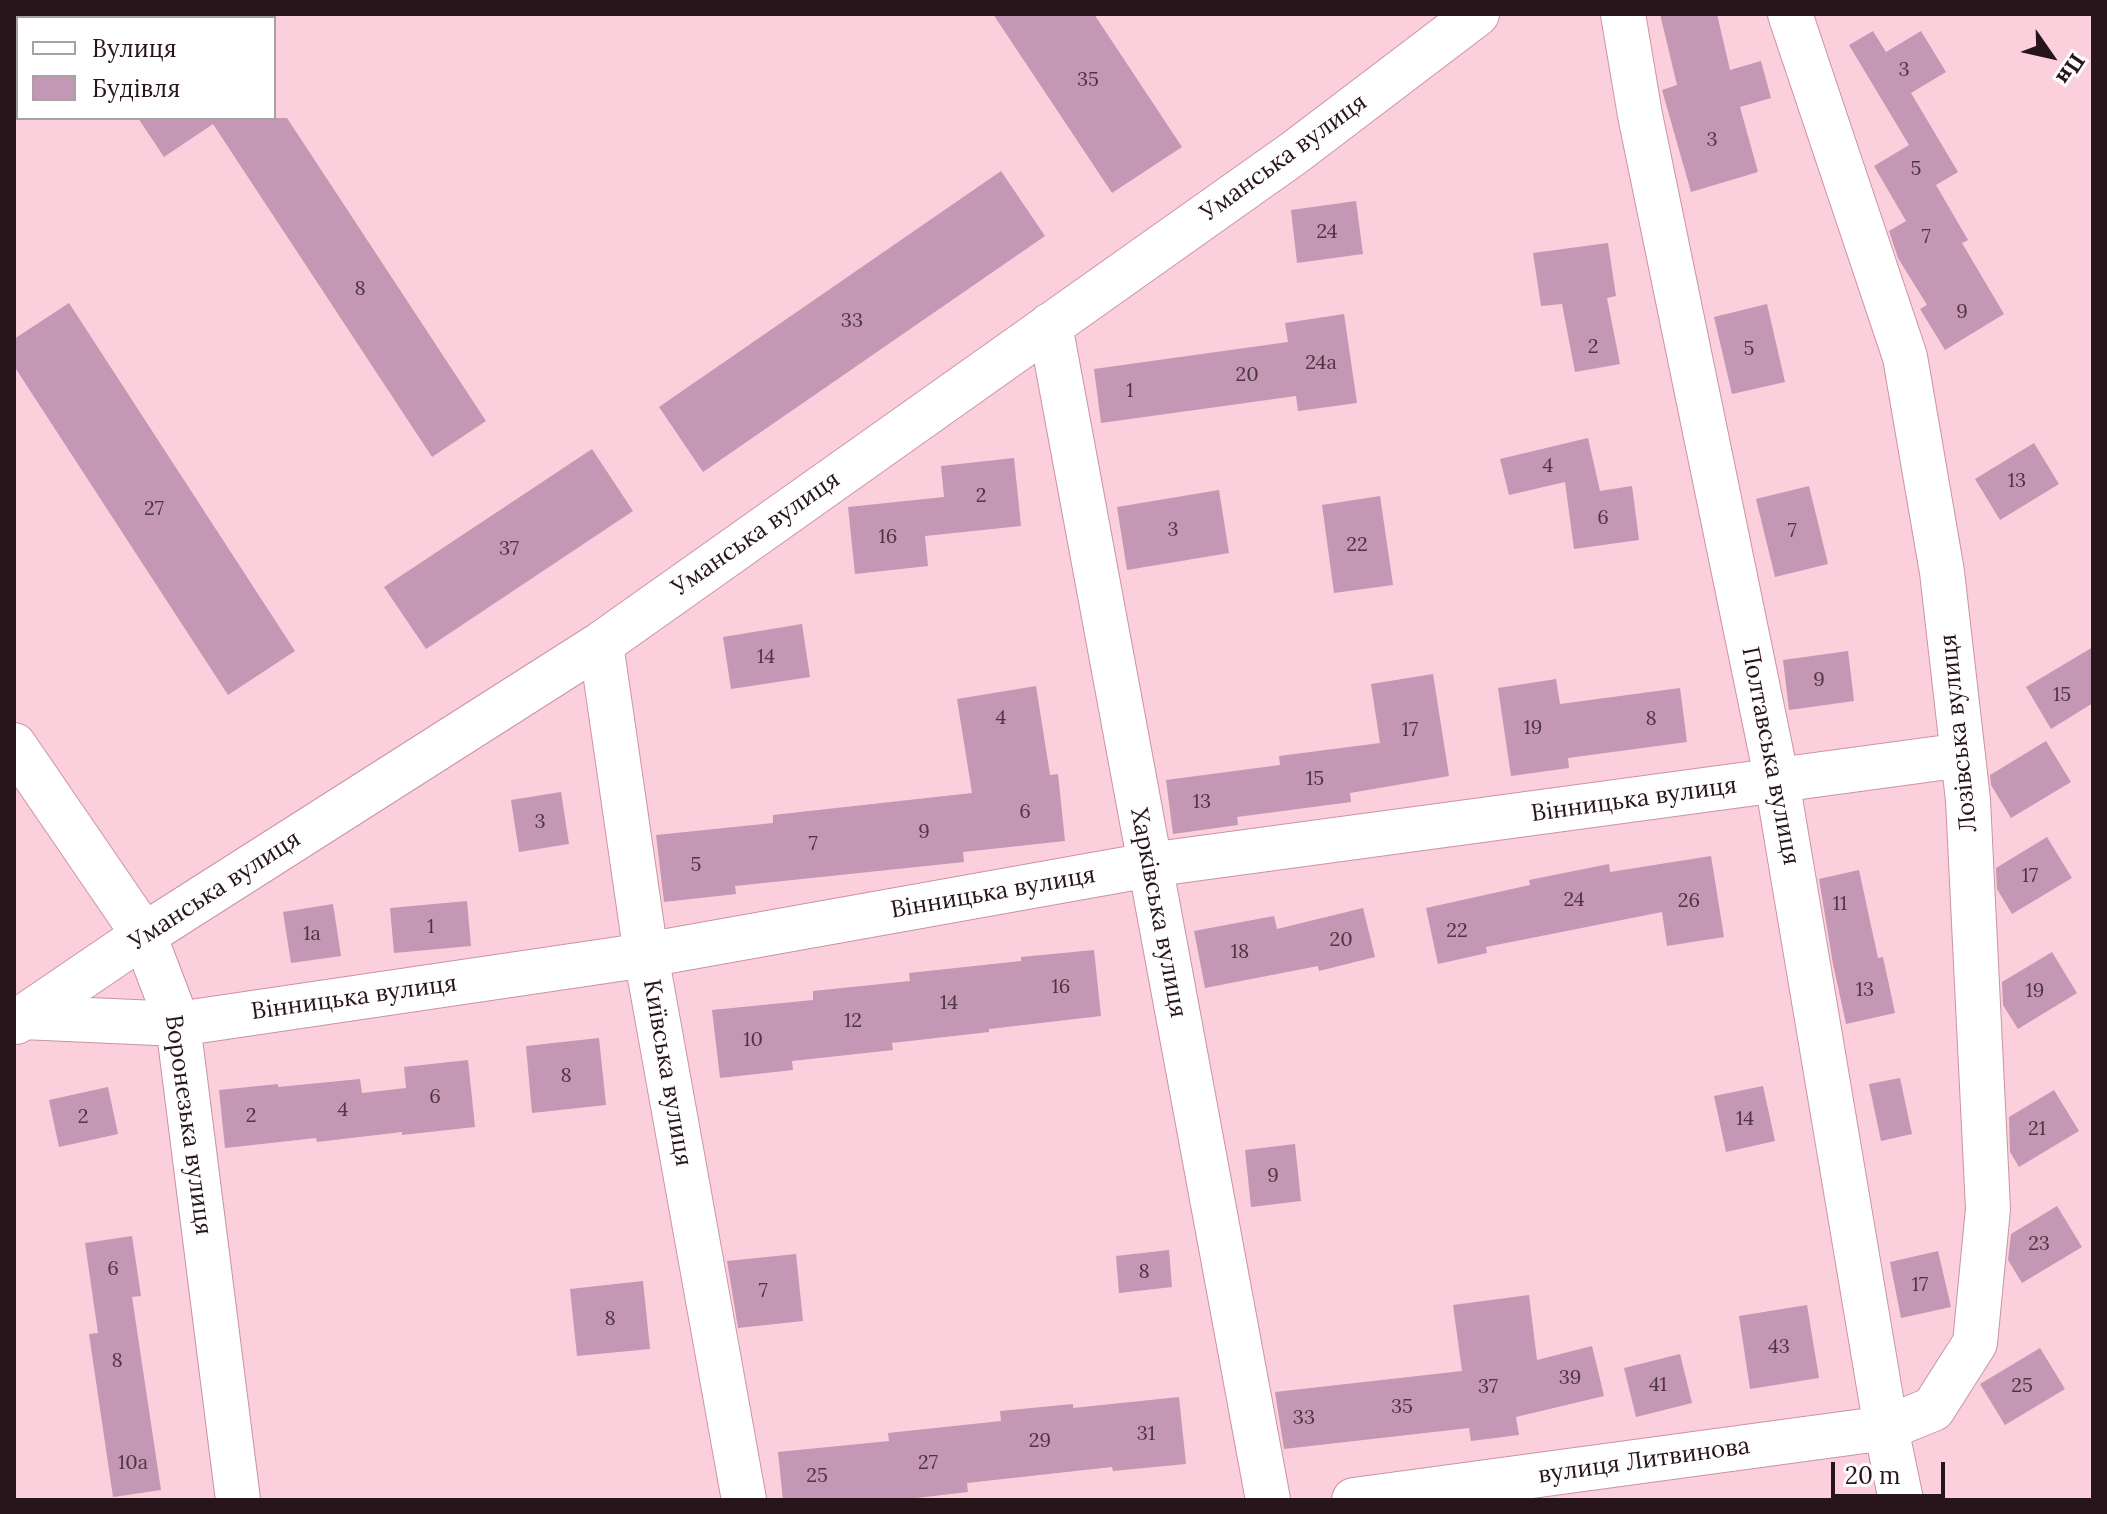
<!DOCTYPE html>
<meta charset="utf-8">
<style>
body{margin:0}
#map{position:relative;width:2107px;height:1514px;overflow:hidden;background:#fccfdc;font-family:Lora,serif}
canvas{display:block}
.frame{position:absolute;inset:0;border:16px solid #28141b;pointer-events:none}
.legend{position:absolute;left:16px;top:16px;width:260px;height:104px;box-sizing:border-box;background:#fefefe;border:2px solid #a8a0a3;margin:0;padding:10px 14px;list-style:none;font-size:24px;color:#28141b}
.legend li{display:flex;align-items:center;gap:16px;height:40px}
.legend b{width:40px;border:2px solid #a8a0a3}
.north{position:absolute;left:2011px;top:16px;width:80px;height:80px;-webkit-text-stroke:6px #fefefe;paint-order:stroke;rotate:124deg;font-size:22px;font-weight:700;line-height:32px;text-align:center;color:#28141b}
.north::after{content:'';display:block;margin:auto;width:28px;height:36px;background:#28141b;clip-path:polygon(50% 0,100% 100%,50% 72%,0 100%)}
.scale{position:absolute;left:1831px;top:1462px;width:114px;height:36px;box-sizing:border-box;border:4px solid #28141b;border-top:0;padding-left:10px;font-size:24px;line-height:28px;white-space:nowrap;color:#28141b;-webkit-text-stroke:6px #fefefe;paint-order:stroke}
</style>
<div id="map">
<canvas width="2107" height="1514"></canvas>
<div class="frame"></div>
<ul class="legend">
<li><b style="height:10px;background:#fff"></b>Вулиця</li>
<li><b style="height:22px;background:#c497b5"></b>Будівля</li>
</ul>
<div class="north">Пн</div>
<div class="scale">20 m</div>
</div>
<script>
const g = document.querySelector('canvas').getContext('2d');
g.lineJoin = 'round';
function fill(path, color) { g.fillStyle = color; g.fill(path, 'evenodd'); }
const shape = rows => new Path2D(rows.map(r => 'M' + r).join(''));
function strokePath(path, color, width, dash) { g.strokeStyle = color; g.lineWidth = width; g.lineCap = dash ? 'butt' : 'round'; g.setLineDash(dash || []); g.stroke(path); }
function write(font, color, halo, rows, align = 'center') {
  g.font = font + ' Lora,serif'; g.lineWidth = 7; g.setLineDash([]); g.textBaseline = 'middle'; g.strokeStyle = halo; g.fillStyle = color; for (const [text, x, y, turn = 0] of rows) {
    g.save(); g.translate(x, y); g.rotate((+turn || 0) * Math.PI / 180); g.textAlign = isNaN(turn) ? turn : align; if (halo) g.strokeText(text, 0, 0); g.fillText(text, 0, 0); g.restore();
  }
}
const building = shape([
 [993,14,1094,14,1182,147,1112,193],
 [1660,14,1717,14,1730,70,1761,61,1771,98,1740,107,1758,172,1691,192,1662,90,1677,85],
 [1873,31,1886,52,1921,31,1946,72,1911,93,1958,172,1936,185,1968,240,1962,243,2004,314,1945,350,1920,309,1927,305,1898,258,1889,231,1906,221,1874,166,1909,145,1849,45],
 [138,118,287,118,486,421,432,457,213,124,164,157],
 [1001,171,1045,236,703,472,659,407],
 [1356,201,1363,254,1297,263,1291,210],
 [1608,243,1616,296,1607,298,1620,364,1575,372,1562,304,1541,306,1533,253],
 [69,303,295,651,228,695,14,366,14,339],
 [1767,304,1785,382,1732,394,1714,317],
 [1344,314,1357,403,1298,411,1296,396,1101,423,1094,369,1288,342,1285,323],
 [1588,438,1600,491,1632,486,1639,540,1574,549,1565,482,1509,495,1500,459],
 [2034,443,2059,484,2000,520,1975,479],
 [592,449,633,511,426,649,384,587],
 [1014,458,1021,526,925,536,928,566,855,574,848,507,944,497,941,466],
 [1809,486,1828,564,1775,577,1756,499],
 [1219,490,1229,553,1127,570,1117,507],
 [1380,496,1393,585,1334,593,1322,505],
 [802,624,810,677,731,689,723,637],
 [2093,647,2093,703,2051,729,2026,687],
 [1848,651,1854,701,1789,710,1783,660],
 [1433,674,1449,776,1350,793,1351,802,1237,817,1238,825,1173,834,1166,780,1280,765,1279,756,1380,743,1371,684],
 [1556,679,1560,704,1680,688,1687,742,1568,758,1569,768,1511,776,1498,688],
 [1036,686,1050,775,1058,774,1065,841,963,852,964,862,735,886,736,894,664,902,656,835,773,823,773,815,972,793,957,699],
 [2046,741,2071,782,2011,818,1991,785,1990,775],
 [561,792,569,844,519,852,511,800],
 [2047,837,2072,878,2012,914,1997,889,1996,868],
 [1711,856,1724,937,1667,946,1662,912,1486,947,1487,953,1438,964,1426,908,1530,885,1529,880,1609,864,1610,872],
 [1859,870,1878,958,1883,957,1895,1013,1846,1024,1833,964,1819,879],
 [467,901,471,946,394,953,390,908],
 [333,904,341,956,291,963,283,912],
 [1363,908,1375,957,1319,971,1318,966,1205,988,1194,931,1274,916,1277,929],
 [1094,950,1101,1016,989,1029,989,1032,892,1043,893,1050,792,1061,793,1070,720,1078,712,1010,813,1000,813,991,910,981,909,973,1021,961,1021,957],
 [2052,952,2077,993,2018,1029,2003,1005,2002,982],
 [599,1038,606,1105,532,1113,526,1046],
 [468,1060,475,1127,402,1135,402,1132,317,1142,316,1138,225,1148,219,1090,278,1084,278,1087,360,1079,362,1093,406,1088,404,1067],
 [1900,1078,1912,1134,1881,1141,1869,1084],
 [1763,1086,1775,1141,1726,1152,1714,1096],
 [108,1087,118,1134,59,1147,49,1100],
 [2054,1090,2079,1131,2019,1167,2010,1152,2009,1117],
 [1295,1144,1301,1201,1251,1207,1245,1150],
 [2057,1206,2082,1247,2022,1283,2008,1260,2011,1234],
 [132,1236,141,1296,132,1297,161,1490,113,1497,89,1334,98,1333,85,1243],
 [1169,1250,1172,1287,1119,1293,1116,1256],
 [1938,1251,1951,1307,1901,1318,1890,1262],
 [796,1254,803,1321,738,1328,727,1261],
 [643,1281,650,1349,577,1356,570,1289],
 [1529,1295,1537,1360,1592,1346,1604,1396,1516,1417,1519,1435,1471,1441,1469,1428,1284,1449,1275,1392,1462,1371,1453,1305],
 [1807,1305,1819,1378,1750,1389,1739,1316],
 [2040,1348,2065,1389,2005,1425,1980,1384],
 [1680,1354,1692,1403,1636,1417,1624,1368],
 [1179,1397,1186,1464,1113,1471,1112,1467,967,1483,968,1492,899,1500,783,1500,778,1452,889,1441,888,1433,1001,1421,1000,1411,1073,1404,1073,1408]
]);
const minor = shape([
 [1623,14,1640,115,1777,781,1886,1428,1901,1500],
 [1050,325,1268,1500],
 [601,644,646,955,744,1500],
 [14,745,144,935,178,1024,238,1500],
 [23,1017,178,1024,646,955,1149,865,1963,755],
 [16,1022,144,935,601,644,1294,153,1477,14],
 [1354,1500,1886,1428,1933,1409,1975,1343,1988,1209,1968,800,1942,572,1905,357,1790,14]
]);
const numberNames = [
 ["3",1904,70],
 ["35",1088,80],
 ["3",1712,140],
 ["5",1916,169],
 ["24",1327,232],
 ["7",1926,237],
 ["8",360,289],
 ["9",1962,312],
 ["33",852,321],
 ["2",1593,347],
 ["5",1749,349],
 ["24а",1321,363],
 ["20",1247,375],
 ["1",1130,391],
 ["4",1548,466],
 ["13",2017,481],
 ["2",981,496],
 ["27",154,509],
 ["6",1603,518],
 ["3",1173,530],
 ["7",1792,531],
 ["16",888,537],
 ["22",1357,545],
 ["37",509,549],
 ["14",766,657],
 ["9",1819,680],
 ["15",2062,695],
 ["4",1001,718],
 ["8",1651,719],
 ["19",1533,728],
 ["17",1410,730],
 ["15",1315,779],
 ["13",1202,802],
 ["6",1025,812],
 ["3",540,822],
 ["9",924,832],
 ["7",813,844],
 ["5",696,865],
 ["17",2030,876],
 ["24",1574,900],
 ["26",1689,901],
 ["11",1840,904],
 ["1",431,927],
 ["22",1457,931],
 ["1а",312,934],
 ["20",1341,940],
 ["18",1240,952],
 ["16",1061,987],
 ["13",1865,990],
 ["19",2035,991],
 ["14",949,1003],
 ["12",853,1021],
 ["10",753,1040],
 ["8",566,1076],
 ["6",435,1097],
 ["4",343,1110],
 ["2",251,1116],
 ["2",83,1117],
 ["14",1745,1119],
 ["21",2037,1129],
 ["9",1273,1176],
 ["23",2039,1244],
 ["6",113,1269],
 ["8",1144,1272],
 ["17",1920,1285],
 ["7",763,1291],
 ["8",610,1319],
 ["43",1779,1347],
 ["8",117,1361],
 ["39",1570,1378],
 ["41",1658,1385],
 ["25",2022,1386],
 ["37",1488,1387],
 ["35",1402,1407],
 ["33",1304,1418],
 ["31",1146,1434],
 ["29",1040,1441],
 ["10а",133,1463],
 ["27",928,1463],
 ["25",817,1476]
];
const streetNames = [
 ["Уманська вулиця",1284,158,-36],
 ["Уманська вулиця",756,534,-35],
 ["Лозівська вулиця",1959,733,-96],
 ["Полтавська вулиця",1770,756,79],
 ["Вінницька вулиця",1634,800,-8],
 ["Уманська вулиця",215,891,-33],
 ["Вінницька вулиця",993,893,-10],
 ["Харківська вулиця",1158,913,79],
 ["Вінницька вулиця",354,998,-8],
 ["Київська вулиця",667,1073,80],
 ["Воронезька вулиця",188,1125,82],
 ["вулиця Литвинова",1644,1461,-8]
];
fill(building, '#c497b5');
strokePath(minor, '#c994a4', 46);
strokePath(minor, '#fff', 44);
write('20px', '#4f3542', null, numberNames);
write('24px', '#28141b', '#fefefe', streetNames);
</script>
